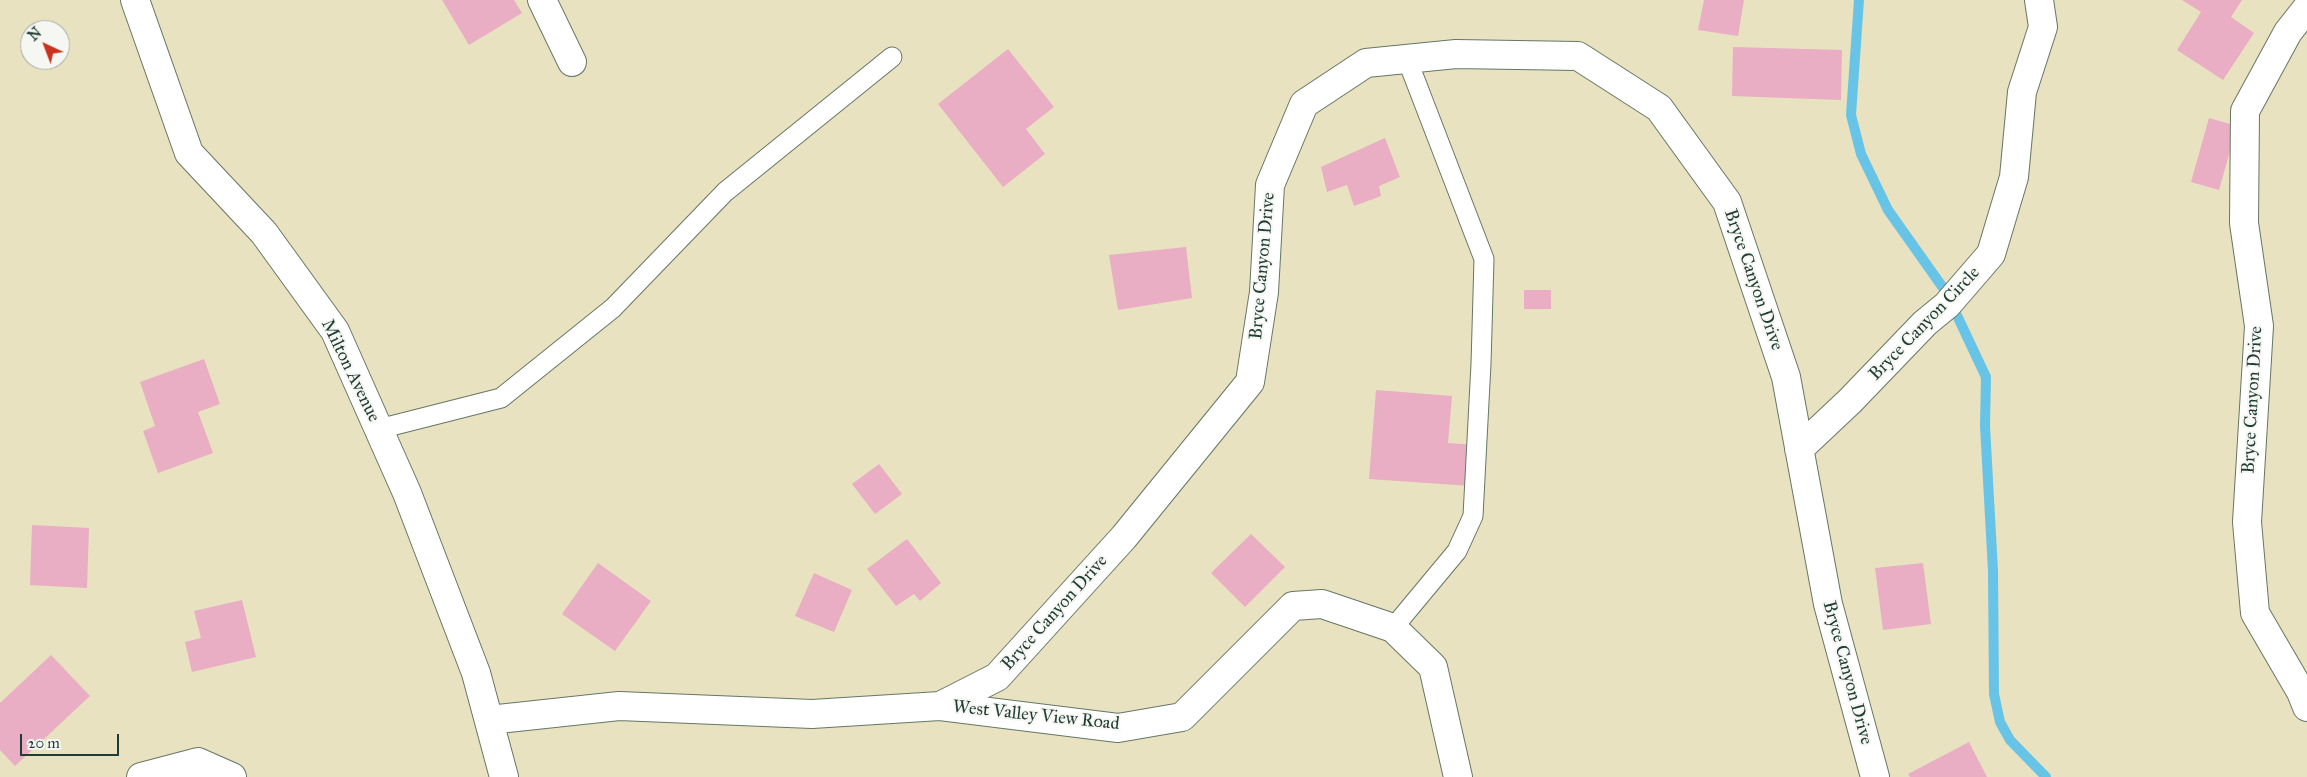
<!DOCTYPE html>
<style>
body{margin:0}
#map{position:relative;width:2307px;height:777px;overflow:hidden;background:#e8e2c1;font-family:"IM FELL Great Primer",serif}
canvas{display:block}
.north{position:absolute;left:20px;top:20px;width:50px;height:50px;box-sizing:border-box;background:#f6f6f2;border:1px solid #a0aca6;border-radius:50%;rotate:317deg;font-size:14px;font-weight:700;line-height:20px;text-align:center;color:#1f3d34}
.north::after{content:'';display:block;margin:auto;width:18px;height:22px;background:#c8321e;clip-path:polygon(50% 0,100% 100%,50% 72%,0 100%)}
.scale{position:absolute;left:20px;top:734px;width:99px;height:22px;box-sizing:border-box;border:2px solid #1f3d34;border-top:0;padding-left:6px;font-size:15px;line-height:18px;white-space:nowrap;color:#1f3d34;-webkit-text-stroke:4px #f6f6f2;paint-order:stroke}
</style>
<div id="map">
<canvas width="2307" height="777"></canvas>
<div class="north">N</div>
<div class="scale">20 m</div>
</div>
<script>
const g = document.querySelector('canvas').getContext('2d');
g.lineJoin = 'round';
const shape = rows => new Path2D(rows.map(r => 'M' + r).join(''));
function strokePath(path, color, width, dash) { g.strokeStyle = color; g.lineWidth = width; g.lineCap = dash ? 'butt' : 'round'; g.setLineDash(dash || []); g.stroke(path); }
function fill(path, color) { g.fillStyle = color; g.fill(path, 'evenodd'); }
function write(font, color, halo, rows, align = 'center') {
  g.font = font + ' "IM FELL Great Primer",serif'; g.lineWidth = 4; g.setLineDash([]); g.textBaseline = 'middle'; g.strokeStyle = halo; g.fillStyle = color; for (const [text, x, y, turn = 0] of rows) {
    g.save(); g.translate(x, y); g.rotate((+turn || 0) * Math.PI / 180); g.textAlign = isNaN(turn) ? turn : align; if (halo) g.strokeText(text, 0, 0); g.fillText(text, 0, 0); g.restore();
  }
}
const stream = shape([
 [1859,0,1851,115,1861,154,1888,210,1946,292,1986,377,1985,426,1993,571,1994,694,2000,722,2010,740,2046,777]
]);
const building = shape([
 [442,0,514,0,522,13,469,45],
 [1704,0,1744,0,1738,36,1698,30],
 [2182,0,2242,0,2231,17,2254,33,2223,80,2177,50,2201,12],
 [1733,47,1842,50,1841,100,1732,96],
 [1008,49,1054,107,1026,129,1045,154,1003,187,938,104],
 [2209,118,2237,126,2219,190,2191,182],
 [1385,138,1400,177,1379,186,1381,196,1354,206,1347,185,1327,192,1321,167],
 [1186,247,1192,298,1118,310,1109,255],
 [1524,290,1551,290,1551,309,1524,309],
 [204,359,220,404,198,412,213,453,158,473,143,431,155,426,140,382],
 [1376,390,1452,396,1448,443,1475,445,1471,486,1369,479],
 [879,464,902,494,875,514,852,484],
 [32,525,89,528,87,588,30,585],
 [1251,534,1285,567,1245,607,1211,573],
 [907,539,941,583,920,601,914,594,896,606,867,569],
 [598,563,651,601,615,651,562,614],
 [1923,563,1931,624,1883,630,1875,568],
 [814,573,852,590,834,632,795,616],
 [242,600,256,657,192,672,185,642,201,638,194,611],
 [51,655,90,696,15,766,0,750,0,703],
 [1969,742,1987,777,1910,777,1908,774]
]);
const lane = shape([
 [379,429,501,398,613,308,725,192,892,57],
 [1393,628,1457,551,1473,516,1481,364,1484,259,1407,59]
]);
const street = shape([
 [135,0,189,153,264,233,335,331,407,493,476,673,504,777],
 [542,0,572,62],
 [2307,8,2288,32,2245,111,2244,223,2259,326,2247,522,2255,613,2301,692,2307,707],
 [1799,449,1850,401,1925,323,1947,305,1991,254,2014,177,2022,92,2043,27,2039,0],
 [940,706,1118,728,1182,717,1293,606,1322,604,1393,628,1433,667,1458,777],
 [489,720,619,706,812,714,940,706,997,677,1124,537,1250,382,1264,292,1270,185,1304,104,1366,63,1456,54,1578,56,1659,108,1727,202,1786,377,1828,604,1875,777],
 [141,777,198,762,232,777]
]);
const streetNames = [
 ["Bryce Canyon Drive",1263,266,-85],
 ["Bryce Canyon Drive",1753,280,71],
 ["Bryce Canyon Circle",1925,324,-46],
 ["Milton Avenue",350,371,64],
 ["Bryce Canyon Drive",2253,400,-87],
 ["Bryce Canyon Drive",1055,613,-48],
 ["Bryce Canyon Drive",1847,673,75],
 ["West Valley View Road",1036,716,6]
];
strokePath(stream, '#68c4e6', 10);
fill(building, '#e9adc4');
strokePath(lane, '#657765', 21);
strokePath(street, '#657765', 30);
strokePath(lane, '#fff', 19);
strokePath(street, '#fff', 28);
write('18px', '#1f3d34', '#f6f6f2', streetNames);
</script>
